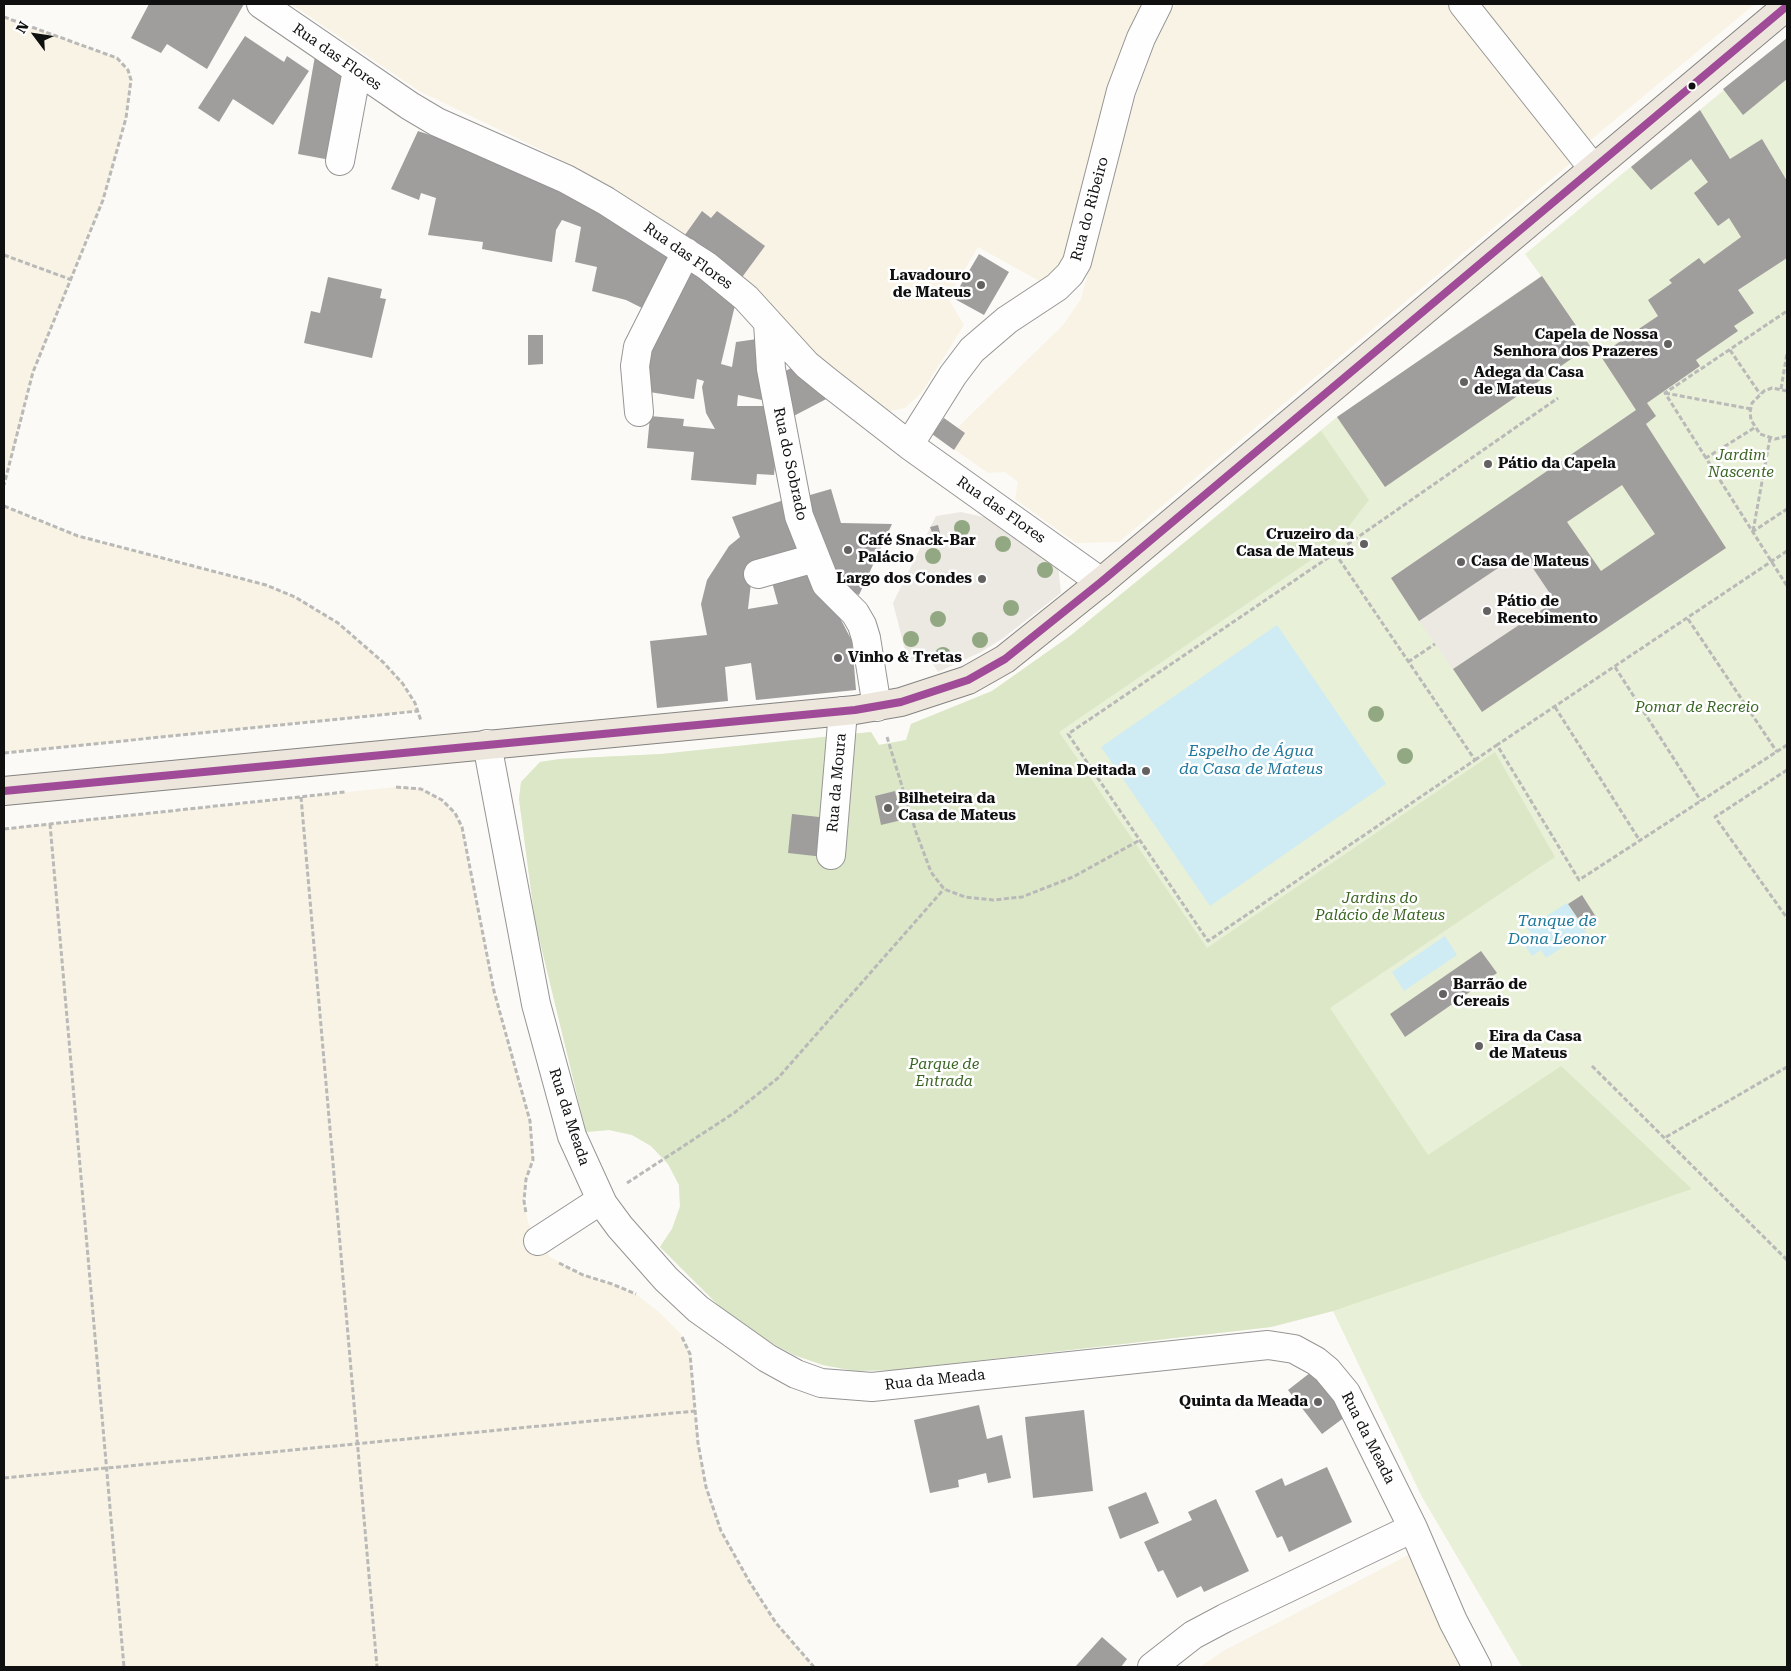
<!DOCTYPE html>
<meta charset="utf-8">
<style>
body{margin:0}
#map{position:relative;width:1791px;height:1671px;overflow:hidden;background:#fcfaf7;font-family:"Roboto Serif",serif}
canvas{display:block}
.frame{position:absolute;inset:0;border:5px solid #101010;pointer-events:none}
.north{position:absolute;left:10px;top:10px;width:50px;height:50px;-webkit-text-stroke:4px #fff;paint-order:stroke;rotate:301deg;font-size:14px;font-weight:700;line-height:20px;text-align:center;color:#101010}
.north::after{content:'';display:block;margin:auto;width:18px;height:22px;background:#101010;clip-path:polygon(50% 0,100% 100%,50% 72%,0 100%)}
</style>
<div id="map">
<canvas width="1791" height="1671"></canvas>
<div class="frame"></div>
<div class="north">N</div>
</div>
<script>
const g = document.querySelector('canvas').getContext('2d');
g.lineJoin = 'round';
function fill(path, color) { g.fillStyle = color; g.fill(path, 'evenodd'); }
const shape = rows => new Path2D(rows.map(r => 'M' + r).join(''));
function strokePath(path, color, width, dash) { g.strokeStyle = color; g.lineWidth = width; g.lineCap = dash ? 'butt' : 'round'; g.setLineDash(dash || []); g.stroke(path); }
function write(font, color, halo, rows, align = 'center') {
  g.font = font + ' "Roboto Serif",serif'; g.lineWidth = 5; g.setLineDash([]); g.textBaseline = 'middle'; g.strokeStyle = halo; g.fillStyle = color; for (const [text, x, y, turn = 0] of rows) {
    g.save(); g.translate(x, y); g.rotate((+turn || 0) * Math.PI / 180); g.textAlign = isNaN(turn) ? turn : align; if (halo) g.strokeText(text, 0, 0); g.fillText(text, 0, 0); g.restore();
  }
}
const farmland = shape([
 [291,4,1144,4,1068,258,1043,283,978,247,948,298,964,325,922,392,905,408,886,412,610,188,560,159,419,91],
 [1175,4,1448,4,1573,161,1119,542,1076,543,1015,499,1018,482,1005,472,988,473,954,449,957,428,1063,325,1081,299,1135,98,1151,52],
 [1477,4,1755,4,1588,142],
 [4,17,117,58,128,70,131,80,126,118,103,200,33,373,4,485],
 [4,506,78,536,266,585,295,597,338,623,384,663,403,684,418,711,4,753],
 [395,787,421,789,442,800,455,813,462,827,494,991,530,1121,533,1159,526,1179,524,1201,528,1222,538,1241,550,1257,583,1275,612,1284,637,1295,659,1312,680,1333,690,1354,698,1443,706,1487,721,1531,749,1581,776,1623,814,1667,4,1667,4,829],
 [1422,1548,1477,1667,1200,1667,1223,1651]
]);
const green = shape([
 [1787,38,1787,1667,1522,1667,1422,1497,1333,1311,1271,1327,895,1370,855,1371,823,1365,794,1355,720,1306,660,1247,672,1229,680,1206,679,1185,668,1164,651,1146,632,1135,609,1130,586,1132,535,921,519,799,521,782,540,762,560,759,661,754,871,732,879,745,907,740,911,724,992,691,1070,636,1337,417,1541,276,1525,254]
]);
const forest = shape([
 [1321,431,1369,500,1336,543,1059,732,1207,948,1495,752,1555,857,1330,1008,1428,1155,1561,1066,1692,1189,1333,1311,1271,1327,895,1370,855,1371,823,1365,794,1355,757,1335,720,1307,660,1247,672,1229,680,1207,679,1185,668,1164,651,1146,632,1135,609,1130,586,1132,535,921,519,799,521,782,540,762,560,759,661,754,871,732,879,745,906,740,911,724,992,691,1070,636]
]);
const plaza = shape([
 [961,512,988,518,1058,565,1061,593,1002,639,981,652,938,672,928,656,908,662,893,603,936,516],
 [1522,552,1555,601,1453,669,1419,621]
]);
const water = shape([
 [1277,625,1386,784,1210,906,1101,747],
 [1567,903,1586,932,1546,958,1541,950,1532,956,1522,941,1532,935,1527,928],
 [1445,936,1457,955,1404,991,1392,972]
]);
const building = shape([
 [149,4,244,4,207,69,167,44,161,53,131,38],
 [245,36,284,62,287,56,309,71,273,125,233,99,219,122,198,108],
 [1787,38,1787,79,1743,115,1723,89],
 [316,50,352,71,336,161,298,154],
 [1700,110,1730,159,1762,139,1787,181,1787,258,1738,290,1754,313,1734,326,1738,331,1696,360,1700,366,1647,403,1656,416,1646,424,1726,548,1482,712,1453,669,1555,601,1522,552,1419,621,1391,578,1636,410,1600,355,1658,316,1648,300,1672,283,1669,280,1699,258,1704,264,1741,237,1729,218,1718,226,1694,193,1708,182,1691,159,1651,190,1631,167],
 [1622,485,1655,534,1601,571,1567,522],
 [418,131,547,174,680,259,652,313,626,300,592,291,597,267,575,262,581,227,562,220,556,230,552,262,482,249,483,242,428,235,436,198,421,193,419,200,391,189],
 [702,211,711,218,717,211,765,246,740,280,682,239],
 [979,254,1009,272,984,315,953,298],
 [691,263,736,301,721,364,732,367,736,342,764,338,767,377,762,400,738,395,737,406,775,406,778,435,774,475,757,474,756,485,691,480,694,452,647,448,650,416,684,419,683,426,715,429,706,413,702,387,704,381,697,379,694,399,643,391,662,302],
 [1542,276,1590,346,1385,487,1337,417],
 [328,277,382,289,380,298,386,299,372,358,304,343,311,311,320,313],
 [528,335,543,335,543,364,528,365],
 [796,365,832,396,786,420,777,376],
 [944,418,965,433,954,450,932,434],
 [831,489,841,523,892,524,859,595,826,580,803,497],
 [787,499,803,556,751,583,748,609,778,604,770,575,814,568,852,641,856,690,756,700,751,663,725,667,728,701,657,708,650,641,707,635,701,604,707,580,729,546,740,537,732,517],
 [938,525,940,533,933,535,930,527],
 [895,791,902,820,881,825,875,796],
 [792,814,828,818,824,857,788,853],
 [1582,895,1598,920,1585,929,1568,904],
 [1481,951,1497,973,1405,1037,1390,1014],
 [1315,1369,1349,1414,1322,1434,1288,1390],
 [979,1405,987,1439,1002,1435,1011,1478,988,1483,986,1473,958,1480,959,1487,930,1493,914,1420],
 [1084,1410,1093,1491,1033,1498,1025,1417],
 [1327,1467,1352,1522,1289,1552,1282,1536,1277,1538,1255,1491,1282,1478,1285,1486],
 [1146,1492,1159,1523,1120,1539,1108,1507],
 [1216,1499,1249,1571,1204,1592,1201,1586,1177,1598,1163,1570,1158,1572,1144,1542,1192,1520,1188,1512],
 [1102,1637,1127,1659,1121,1667,1075,1667]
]);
const path = shape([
 [4,17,117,58,128,70,131,80,126,118,103,200,33,372,4,485],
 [4,255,72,280],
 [1730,350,1760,394],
 [1781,389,1787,353],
 [1787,391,1772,388,1764,391,1752,403,1750,412,1751,420,1760,434,1775,439,1787,436],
 [1665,393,1751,409],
 [1754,428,1706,458,1787,586],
 [1706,458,1665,393,1787,311],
 [4,506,78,536,266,585,295,597,338,623,384,663,403,684,415,703,421,721],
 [1753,531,1770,438],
 [1752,532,1787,509],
 [1787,551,1497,745,1579,880,1787,745],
 [1335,553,1475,760,1208,941,1068,734,1335,553],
 [1335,553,1558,398],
 [1688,619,1777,752],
 [1408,662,1435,644],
 [1615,667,1701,801],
 [1555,707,1640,841],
 [887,737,916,832,931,872,944,889,965,897,993,900,1022,897,1073,877,1140,840],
 [4,753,418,711],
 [1475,760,1497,745],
 [1787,770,1715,817,1787,918],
 [396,787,421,789,442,800,455,813,462,827,494,991,530,1121,533,1160,526,1179,524,1201,526,1213],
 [301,797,377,1667],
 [50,824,124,1667],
 [4,829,345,792],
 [1592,1066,1787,1260],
 [1666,1137,1787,1067],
 [627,1183,734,1113,778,1078,944,889],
 [559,1263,583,1275,612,1284,636,1294],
 [682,1337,690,1354,698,1443,706,1487,721,1531,749,1581,776,1623,814,1667],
 [4,1478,695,1411]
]);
const minor = shape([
 [261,4,410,106,437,122,566,179,606,201,707,266,746,298,807,365,828,382,909,445,1101,582],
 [1463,4,1593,168],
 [340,161,357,70],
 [768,323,771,369,799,516,826,584,855,613,862,625,866,638,877,707],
 [639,412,635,366,638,347,686,252],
 [909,445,953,375,972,350,1007,320,1057,287,1070,274,1077,262,1121,91,1141,38,1158,4],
 [758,574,815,558],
 [487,744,536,1004,572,1136,603,1204,620,1227,666,1279,698,1309,767,1358,796,1374,821,1383,872,1387,1268,1345,1294,1349,1316,1361,1327,1370,1346,1393,1413,1528,1225,1618,1193,1635,1152,1667],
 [831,855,843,711],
 [538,1241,601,1200],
 [1413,1528,1453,1621,1477,1667]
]);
const major = shape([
 [4,791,855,710,901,702,968,680,1005,659,1101,582,1787,6]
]);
const bus1 = shape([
 [4,791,855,710,901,702,968,680,1005,659,1101,582,1787,6]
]);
const trees = [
 [962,528],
 [1003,544],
 [933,556],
 [1045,570],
 [1011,608],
 [938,619],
 [911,639],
 [980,640],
 [943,655],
 [1376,714],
 [1405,756]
];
const markers = [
 [1692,86,4.5,"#101010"],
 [981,285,5,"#636261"],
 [1668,344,5,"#636261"],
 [1464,382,5,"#636261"],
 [1488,464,5,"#636261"],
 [1364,544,5,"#636261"],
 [848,550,5,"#636261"],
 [1461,562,5,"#636261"],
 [982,579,5,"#636261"],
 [1487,611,5,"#636261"],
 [838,658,5,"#636261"],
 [1146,771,5,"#636261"],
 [888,808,5,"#636261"],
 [1443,994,5,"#636261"],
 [1479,1046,5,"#636261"],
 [1318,1402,5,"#636261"]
];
const streetNames = [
 ["Rua das Flores",337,57,35],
 ["Rua do Ribeiro",1090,209,-75],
 ["Rua das Flores",688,256,35],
 ["Rua do Sobrado",790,464,78],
 ["Rua das Flores",1001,510,35],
 ["Rua da Moura",837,783,-85],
 ["Rua da Meada",569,1117,72],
 ["Rua da Meada",935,1380,-6],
 ["Rua da Meada",1368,1438,63]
];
const poiNames = [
 ["Lavadouro",971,276,"right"],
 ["de Mateus",971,293,"right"],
 ["Capela de Nossa",1658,335,"right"],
 ["Senhora dos Prazeres",1658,352,"right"],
 ["Adega da Casa",1474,373],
 ["de Mateus",1474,390],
 ["Pátio da Capela",1498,464],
 ["Cruzeiro da",1354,535,"right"],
 ["Casa de Mateus",1354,552,"right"],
 ["Café Snack-Bar",858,541],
 ["Palácio",858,558],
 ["Casa de Mateus",1471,562],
 ["Largo dos Condes",972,579,"right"],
 ["Pátio de",1497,602],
 ["Recebimento",1497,619],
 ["Vinho & Tretas",848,658],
 ["Menina Deitada",1136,771,"right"],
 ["Bilheteira da",898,799],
 ["Casa de Mateus",898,816],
 ["Barrão de",1453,985],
 ["Cereais",1453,1002],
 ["Eira da Casa",1489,1037],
 ["de Mateus",1489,1054],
 ["Quinta da Meada",1308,1402,"right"]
];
const parkNames = [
 ["Jardim",1741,456],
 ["Nascente",1741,473],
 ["Pomar de Recreio",1697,708],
 ["Jardins do",1380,899],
 ["Palácio de Mateus",1380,916],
 ["Parque de",944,1065],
 ["Entrada",944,1082]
];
const waterNames = [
 ["Espelho de Água",1251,751],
 ["da Casa de Mateus",1251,769],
 ["Tanque de",1557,921],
 ["Dona Leonor",1557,939]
];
fill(farmland, '#f8f3e4');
fill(green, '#e9f0d8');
fill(forest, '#dce7c7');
fill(plaza, '#ece8e2');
fill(water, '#cfecf4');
fill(building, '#a09e9c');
strokePath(minor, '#969594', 30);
strokePath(major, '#848381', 30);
strokePath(path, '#b9b9b8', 3, [5, 2.5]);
strokePath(minor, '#fffefe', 28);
strokePath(major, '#ece6dc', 28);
strokePath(bus1, '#a04b97', 8);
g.fillStyle = '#92a883';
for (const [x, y] of trees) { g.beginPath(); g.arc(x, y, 8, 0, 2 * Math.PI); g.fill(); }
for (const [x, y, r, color] of markers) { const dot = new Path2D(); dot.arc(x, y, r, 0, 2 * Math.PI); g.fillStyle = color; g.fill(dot); strokePath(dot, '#fff', 2); }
write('15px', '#101010', '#fff', streetNames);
write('bold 15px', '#101010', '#fff', poiNames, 'left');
write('italic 15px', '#3b6524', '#fff', parkNames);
write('italic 16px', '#20789c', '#fff', waterNames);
</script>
